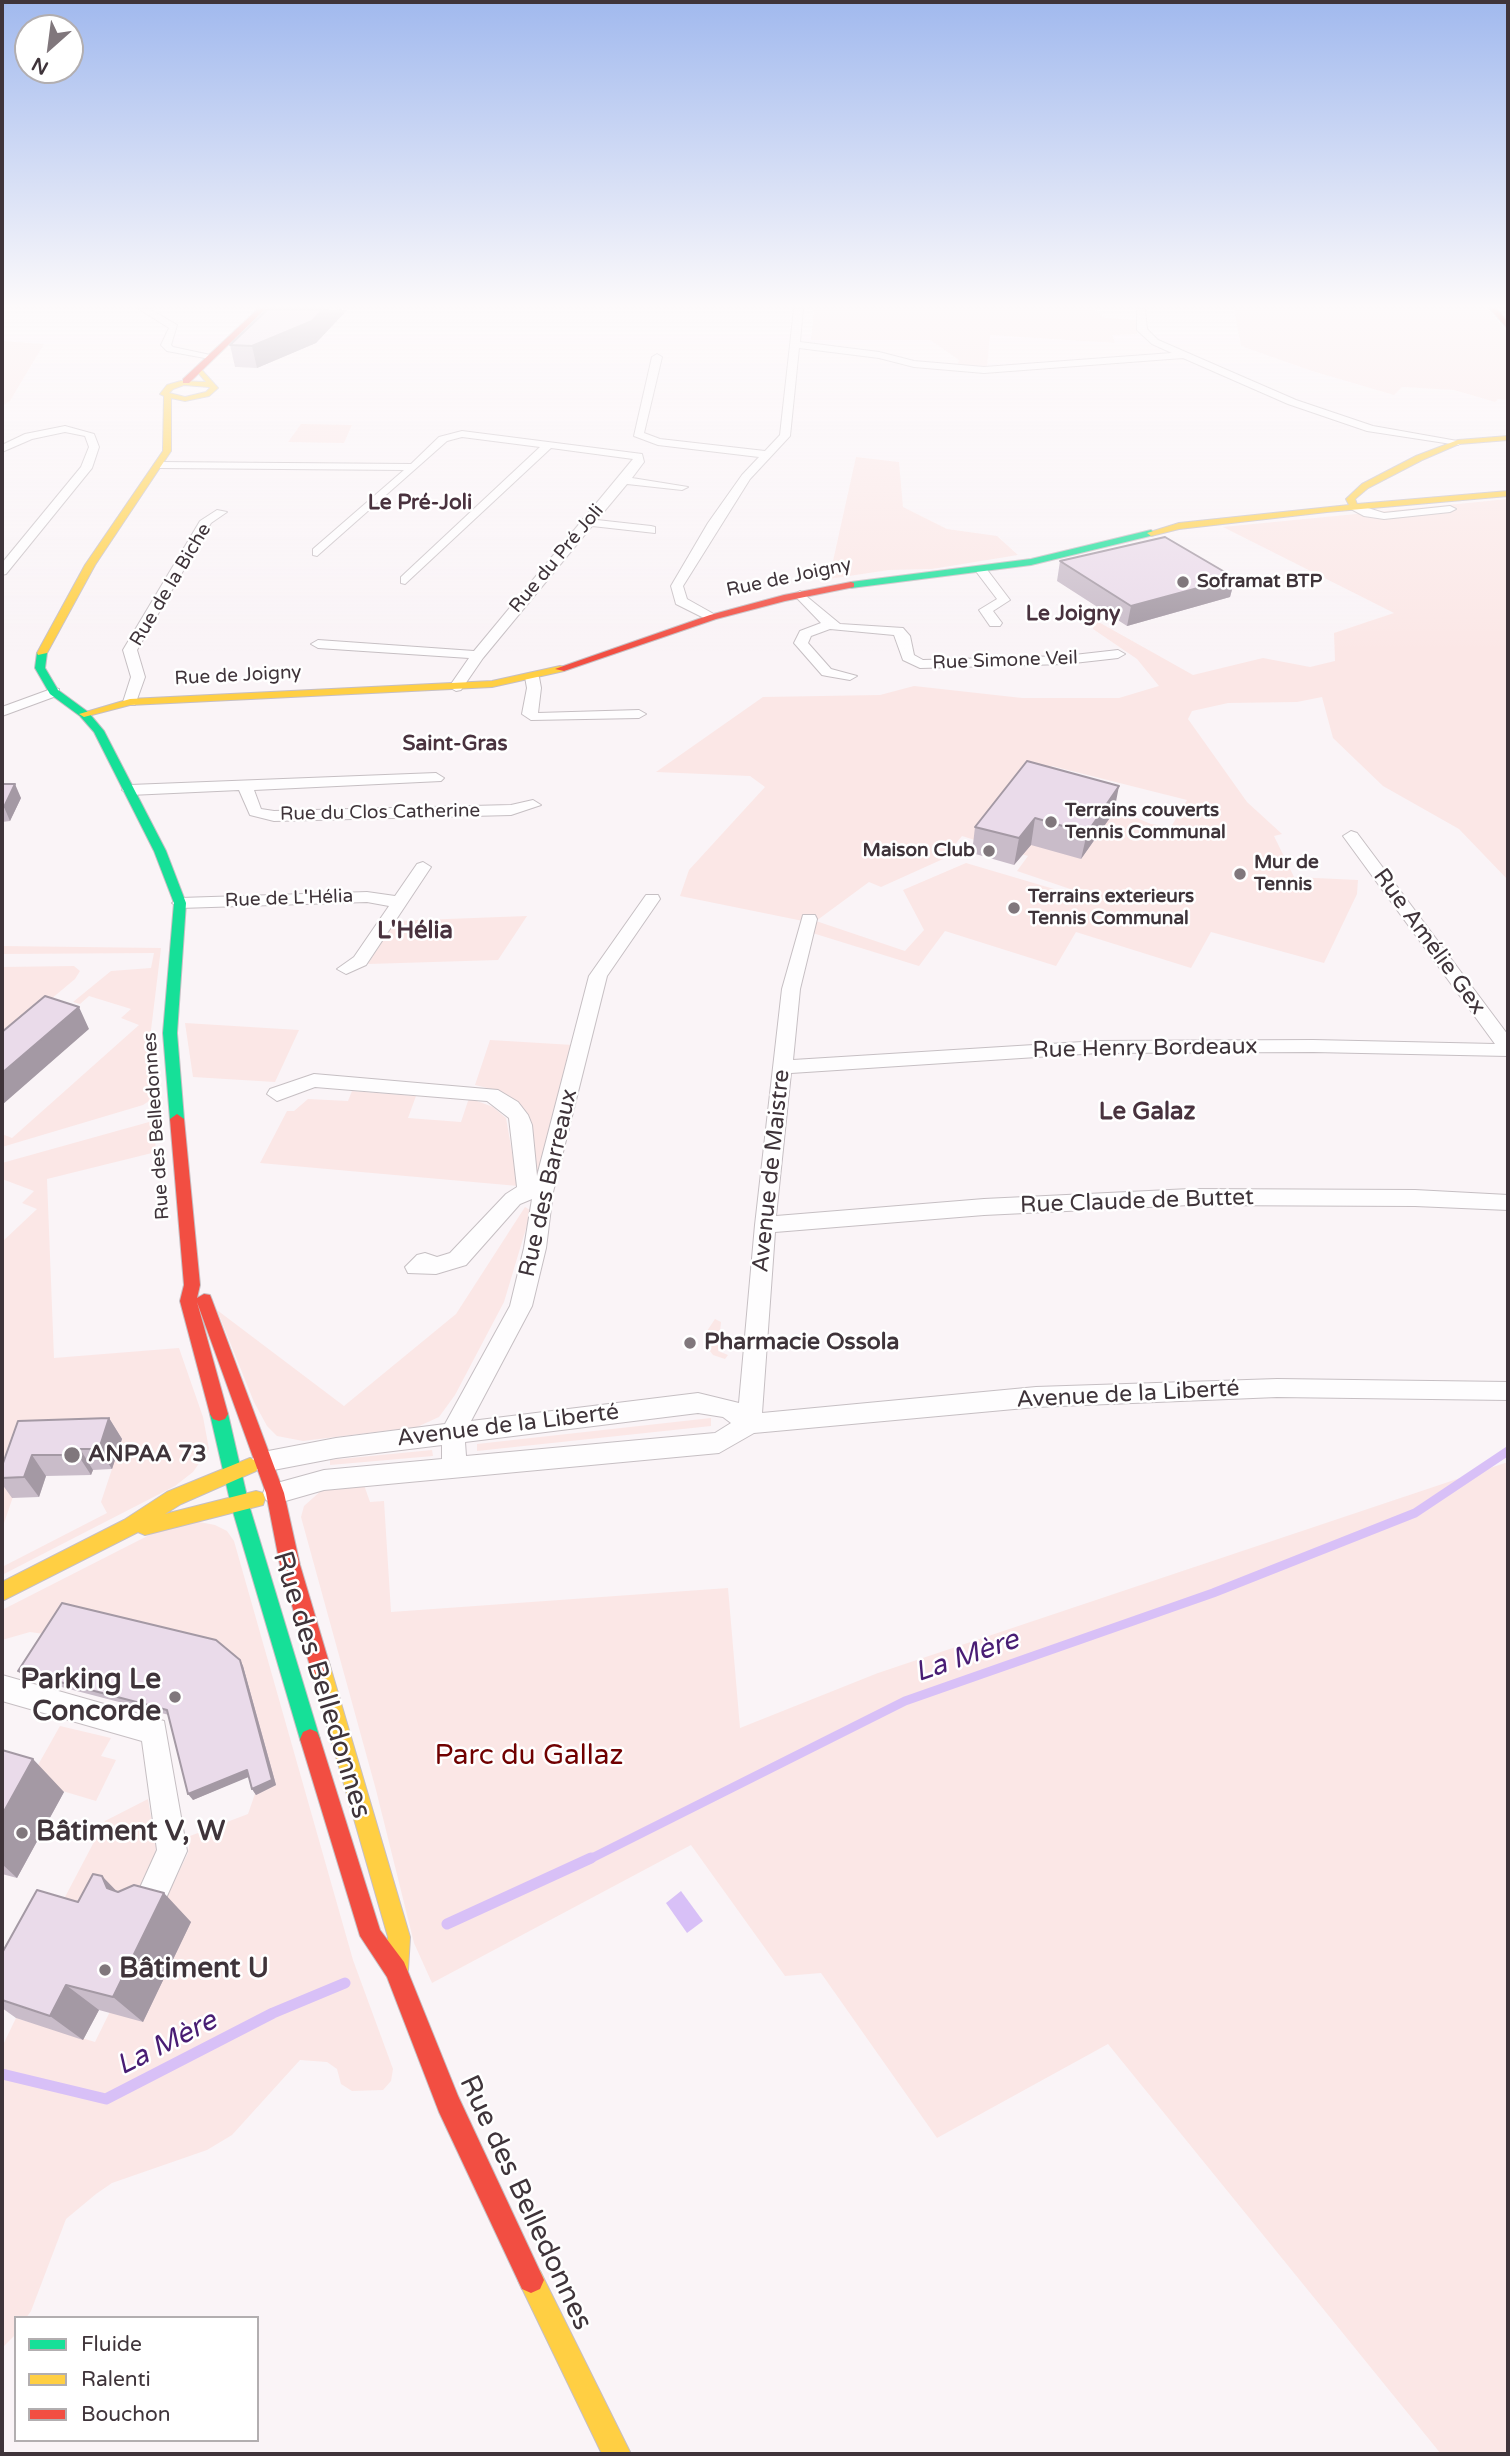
<!DOCTYPE html>
<meta charset="utf-8">
<style>
body{margin:0}
#map{position:relative;width:1510px;height:2456px;overflow:hidden;background:#faf4f7;font-family:"Varela Round",sans-serif}
canvas{display:block}
.frame{position:absolute;inset:0;border:4px solid #3f343a;pointer-events:none}
.legend{position:absolute;left:14px;top:2316px;width:245px;height:126px;box-sizing:border-box;background:#fff;border:2px solid #b2aeb0;margin:0;padding:9px 12px;list-style:none;font-size:21px;color:#3f343a}
.legend li{display:flex;align-items:center;gap:14px;height:35px}
.legend b{width:35px;border:2px solid #b2aeb0}
.north{position:absolute;left:14px;top:14px;width:70px;height:70px;box-sizing:border-box;background:#fff;border:2px solid #b2aeb0;border-radius:50%;rotate:208deg;font-size:19px;font-weight:700;line-height:28px;text-align:center;color:#3f343a}
.north::after{content:'';display:block;margin:auto;width:24px;height:32px;background:#80777c;clip-path:polygon(50% 0,100% 100%,50% 72%,0 100%)}
</style>
<div id="map">
<canvas width="1510" height="2456"></canvas>
<div class="frame"></div>
<ul class="legend">
<li><b style="height:9px;background:#16e098"></b>Fluide</li>
<li><b style="height:9px;background:#ffcf43"></b>Ralenti</li>
<li><b style="height:9px;background:#f24e42"></b>Bouchon</li>
</ul>
<div class="north">N</div>
</div>
<script>
const g = document.querySelector('canvas').getContext('2d');
g.lineJoin = 'round';
function fill(path, color) { g.fillStyle = color; g.fill(path, 'evenodd'); }
const shape = rows => new Path2D(rows.map(r => 'M' + r).join(''));
function strokePath(path, color, width, dash) { g.strokeStyle = color; g.lineWidth = width; g.lineCap = dash ? 'butt' : 'round'; g.setLineDash(dash || []); g.stroke(path); }
function write(font, color, halo, rows, align = 'center') {
  g.font = font + ' "Varela Round",sans-serif'; g.lineWidth = 5; g.setLineDash([]); g.textBaseline = 'middle'; g.strokeStyle = halo; g.fillStyle = color; for (const [text, x, y, turn = 0] of rows) {
    g.save(); g.translate(x, y); g.rotate((+turn || 0) * Math.PI / 180); g.textAlign = isNaN(turn) ? turn : align; if (halo) g.strokeText(text, 0, 0); g.fillText(text, 0, 0); g.restore();
  }
}
const green = shape([
 [814,309,1094,309,1105,318,1138,320,1137,334,1112,335,1115,343,990,335,987,368,957,365,959,360,930,340,811,340],
 [1234,309,1488,309,1508,333,1508,400,1498,399,1495,402,1454,390,1402,387,1394,395,1312,371,1241,346],
 [2,341,44,344,10,401,2,406],
 [301,424,352,425,344,443,288,442],
 [856,457,899,462,903,507,947,529,997,536,1018,555,932,569,889,570,829,579],
 [1508,499,1508,880,1459,829,1383,786,1333,738,1322,697,1297,702,1228,703,1192,711,1188,719,1247,802,1282,834,1274,836,1294,877,1358,880,1357,894,1324,963,1211,932,1191,968,1076,932,1056,966,945,931,919,966,806,931,808,922,680,896,689,870,765,787,750,776,656,772,763,697,880,695,914,686,1022,698,1119,698,1159,686,1137,659,1093,629,1095,620,1193,675,1263,658,1310,667,1335,661,1334,633,1394,613,1223,527],
 [1052,766,1187,800,1171,827,1151,824,1115,809,1029,785],
 [1113,812,989,844,1028,856,1017,871,1082,893,1081,897,966,863,903,890,924,930,905,951,816,921,869,882,881,887,943,859,962,836,981,842],
 [527,916,498,960,368,964,394,921],
 [2,946,161,948,151,1030,152,1099,143,1105,2,1147,2,1134,12,1138,139,1025,121,1018,131,1009,89,996,80,1004,73,1002,111,971,151,968,154,953,2,954],
 [74,966,80,971,75,979,2,1040,2,967],
 [185,1023,299,1030,275,1082,193,1077],
 [490,1040,573,1045,538,1179,530,1124,524,1110,514,1100,499,1091,475,1085],
 [352,1091,416,1096,408,1118,461,1122,469,1098,493,1107,506,1118,518,1186,260,1163,287,1111,294,1111,308,1099,348,1101],
 [149,1122,154,1125,156,1152,47,1179,54,1358,179,1348,203,1417,209,1449,193,1472,175,1486,2,1575,2,1567,107,1513,101,1502,112,1469,32,1441,2,1529,2,1242,37,1209,22,1203,34,1191,2,1179,2,1163],
 [525,1207,530,1210,528,1222,504,1302,455,1395,439,1417,417,1427,303,1441,277,1436,267,1426,254,1402,217,1310,344,1406,456,1314],
 [715,1319,721,1322,718,1351,728,1355,725,1359,713,1355,704,1343,705,1334],
 [711,1418,711,1426,477,1451,477,1444],
 [432,1450,433,1456,330,1465,330,1460],
 [1508,1462,1508,2454,1441,2454,1108,2044,937,2138,821,1973,785,1976,691,1845,432,1983,414,1943,376,1790,301,1517,304,1506,323,1489,364,1485,370,1502,384,1501,391,1612,728,1588,740,1728,878,1673],
 [194,1521,215,1525,227,1531,234,1541,353,1960,393,2069,391,2081,383,2090,352,2091,341,2084,337,2069,327,2062,300,2060,232,2135,207,2150,112,2183,96,2194,66,2219,31,2311,26,2318,16,2318,16,2334,2,2348,2,2047,16,2018,95,2042,188,1853,190,1836,248,1814,258,1785,268,1778,51,1635,30,1632,2,1640,2,1610,167,1526],
 [60,1726,111,1738,101,1756,116,1760,96,1801,29,1781],
 [148,1799,156,1846,155,1857,131,1905,55,1916,105,1821]
]);
const water = shape([
 [681,1891,703,1921,687,1933,666,1903]
]);
const streamFar1 = shape([
 [588,1860,905,1701,1213,1593,1415,1513,1508,1451]
]);
const stream = shape([
 [447,1924,591,1858],
 [2,2074,106,2099,273,2013,345,1983]
]);
const street = shape([
 [139,309,150,309,177,325,171,345,173,347,215,356,210,359,167,351,161,345,169,328,139,309],
 [794,309,803,309,800,342,879,352,914,361,984,367,1172,353,1152,344,1137,330,1137,309,1145,309,1147,329,1158,340,1296,400,1373,426,1463,442,1458,445,1367,431,1288,404,1183,358,984,373,914,367,879,358,799,348,790,436,750,479,683,586,687,599,719,617,708,620,676,604,671,586,708,523,742,475,759,457,658,445,634,436,652,357,657,354,662,357,644,433,660,439,765,451,780,435,794,309],
 [65,426,94,434,99,447,92,468,6,574,2,575,2,563,81,467,89,447,85,436,65,432,32,439,2,452,2,445,25,434,65,426],
 [462,431,642,454,644,462,632,478,688,487,682,490,627,484,597,520,651,526,655,527,655,533,592,526,483,658,461,690,456,691,449,687,469,658,318,648,311,644,318,640,474,651,633,459,551,448,405,584,401,583,401,577,540,447,462,437,447,441,317,556,313,555,313,549,404,470,160,468,155,465,160,462,411,464,439,437,462,431],
 [1355,504,1384,513,1450,506,1456,509,1450,512,1384,519,1364,516,1351,509,1349,507,1355,504],
 [217,510,227,512,211,523,137,650,145,677,135,705,125,705,123,702,131,677,123,650,200,521,217,510],
 [981,566,985,567,1010,600,993,611,1002,623,1000,626,990,626,979,610,997,599,975,570,981,566],
 [800,591,840,624,903,628,910,636,914,655,923,660,1065,656,1118,650,1125,654,1118,658,1065,664,920,668,903,660,894,635,830,629,811,636,808,643,831,669,857,676,850,680,827,676,822,675,794,643,800,631,821,623,794,595,800,591],
 [532,673,539,677,541,688,538,713,639,710,646,714,639,718,531,720,522,714,527,688,525,677,532,673],
 [54,688,59,689,59,695,2,716,2,707,54,688],
 [436,773,444,778,441,781,254,790,261,809,274,811,511,805,533,800,541,805,511,815,274,821,250,815,239,790,130,795,122,790,130,785,436,773],
 [1351,831,1357,833,1508,1035,1508,1056,1313,1052,1098,1053,791,1073,776,1216,984,1199,1190,1189,1415,1190,1508,1195,1508,1210,1415,1206,1190,1205,984,1215,775,1232,762,1413,1036,1387,1277,1379,1508,1382,1508,1400,1277,1397,1036,1407,754,1433,719,1453,324,1490,275,1504,266,1500,263,1493,266,1486,324,1470,442,1459,442,1445,336,1458,263,1472,254,1469,251,1462,254,1455,263,1452,336,1438,445,1424,510,1306,524,1248,532,1199,520,1204,466,1265,436,1274,408,1273,405,1267,417,1255,425,1253,437,1257,450,1253,506,1194,517,1187,509,1118,487,1101,315,1087,277,1101,267,1094,270,1089,314,1074,498,1090,518,1102,528,1115,532,1125,537,1176,589,976,646,895,658,895,660,899,607,976,553,1192,546,1248,532,1306,471,1421,698,1393,739,1403,755,1225,782,989,803,915,815,915,817,919,800,989,793,1060,1098,1041,1313,1040,1495,1044,1343,836,1351,831],
 [698,1413,723,1417,731,1423,715,1433,466,1456,465,1442,698,1413],
 [423,862,431,867,366,965,346,974,337,969,354,957,389,906,367,902,180,908,172,903,180,898,367,892,395,896,417,864,423,862],
 [2,1675,164,1721,187,1851,159,1914,148,1918,137,1914,133,1903,157,1850,142,1741,2,1701,2,1675]
]);
const fast = shape([
 [1151,530,1155,533,1154,535,1031,565,851,588,846,585,851,582,1031,559,1151,530],
 [42,650,47,653,45,668,58,690,88,712,104,731,166,851,186,903,177,1033,184,1119,182,1123,172,1123,170,1119,163,1033,174,903,154,851,94,732,80,716,50,694,35,668,37,653,42,650],
 [219,1407,225,1409,228,1414,249,1505,320,1739,317,1746,310,1749,303,1746,300,1739,231,1505,210,1414,213,1409,219,1407]
]);
const slow = shape([
 [200,368,218,388,209,396,185,401,171,398,171,451,95,565,47,653,38,655,37,653,85,565,163,451,164,396,160,394,167,385,181,381,206,382,196,370,200,368],
 [184,385,209,387,210,388,206,392,185,397,169,393,173,389,184,385],
 [1508,436,1508,440,1459,444,1422,460,1368,488,1355,499,1357,504,1508,491,1508,496,1327,512,1179,529,1151,536,1147,533,1179,523,1349,505,1346,499,1362,484,1416,456,1458,440,1508,436],
 [560,666,564,667,564,671,492,687,130,705,84,717,79,714,130,699,492,681,560,666],
 [250,1458,256,1461,259,1466,256,1471,181,1504,165,1514,256,1491,263,1493,265,1499,263,1505,145,1535,138,1532,2,1601,2,1582,124,1520,167,1492,250,1458],
 [320,1657,327,1659,330,1666,410,1937,408,1970,404,1978,396,1982,388,1978,384,1970,388,1937,310,1666,313,1659,320,1657],
 [531,2267,540,2271,631,2454,602,2454,518,2280,522,2271,531,2267]
]);
const jam = shape([
 [258,309,265,309,189,383,183,383,183,379,258,309],
 [1490,309,1497,309,1508,323,1508,329,1490,309],
 [851,582,854,583,854,587,785,601,716,619,564,671,555,669,710,615,784,595,851,582],
 [177,1114,184,1119,200,1285,197,1298,204,1294,210,1295,212,1300,284,1493,300,1565,330,1666,327,1673,320,1675,313,1673,310,1666,280,1565,266,1493,197,1302,228,1414,225,1419,219,1421,213,1419,210,1414,180,1301,184,1285,170,1119,177,1114],
 [310,1729,317,1732,320,1739,380,1930,404,1962,458,2096,544,2280,540,2289,531,2293,522,2289,439,2112,387,1977,360,1936,300,1739,303,1732,310,1729]
]);
const wall = shape([
 [347,310,316,343,257,368,235,367,230,345],
 [1060,561,1235,578,1230,597,1127,626,1057,581],
 [1027,761,1114,812,1081,859,1031,845,1014,865,972,853,975,827],
 [2,784,21,798,10,821,2,822],
 [109,1418,122,1439,112,1469,93,1470,91,1475,46,1476,39,1497,12,1498,2,1484,2,1466],
 [240,1660,243,1666,276,1785,256,1795,252,1789,249,1776,193,1800,169,1715,23,1677,18,1671],
 [2,1750,64,1792,17,1878,2,1874],
 [117,1891,191,1922,143,2022,99,2010,83,2040,16,2018,2,2008,2,1953,78,1902]
]);
const shadedWall = shape([
 [323,309,347,310,316,343,257,368,252,346],
 [1235,578,1230,597,1127,626,1131,606],
 [15,784,21,798,10,821,4,807],
 [1119,786,1114,812,1081,859,1087,833],
 [1035,818,1031,845,1014,865,1019,838],
 [79,1007,89,1029,2,1105,2,1073],
 [109,1418,122,1439,112,1469,99,1449],
 [80,1449,93,1470,91,1475,78,1455],
 [32,1455,46,1476,39,1497,24,1477],
 [240,1660,243,1666,276,1785,256,1795,252,1789],
 [33,1759,64,1792,17,1878,2,1864,2,1815],
 [247,1770,251,1776,193,1800,188,1794],
 [102,1876,131,1906,107,1888],
 [164,1893,191,1922,143,2022,113,1997],
 [66,1985,99,2010,83,2040,50,2016]
]);
const building = shape([
 [268,309,323,309,312,321,252,346,230,345,268,309],
 [1165,537,1235,578,1131,606,1060,561,1165,537],
 [1027,761,1119,786,1087,833,1035,818,1019,838,975,827,1027,761],
 [2,784,15,784,4,807,2,807,2,784],
 [45,996,79,1007,2,1073,2,1032,45,996],
 [109,1418,99,1449,80,1449,78,1455,32,1455,24,1477,2,1478,2,1466,18,1421,109,1418],
 [62,1603,216,1640,240,1660,272,1780,252,1789,247,1770,188,1794,167,1710,18,1671,62,1603],
 [2,1750,33,1759,2,1815,2,1750],
 [93,1874,102,1876,107,1888,118,1892,134,1885,164,1893,113,1997,66,1985,50,2016,2,2000,2,1953,37,1890,78,1902,93,1874]
]);
const markers = [
 [1183,582,7,"#80777c"],
 [1051,822,7,"#80777c"],
 [989,851,7,"#80777c"],
 [1240,874,7,"#80777c"],
 [1014,908,7,"#80777c"],
 [690,1343,7,"#80777c"],
 [72,1455,9,"#80777c"],
 [175,1697,7,"#80777c"],
 [22,1833,7,"#80777c"],
 [105,1970,7,"#80777c"]
];
const farStreetnames = [
 ["Rue du Pré Joli",557,559,-50],
 ["Rue de Joigny",789,578,-12],
 ["Rue de la Biche",171,585,-59],
 ["Rue Simone Veil",1005,661,-2],
 ["Rue de Joigny",238,676,-3],
 ["Rue du Clos Catherine",380,813,-1],
 ["Rue de L'Hélia",289,899,-2],
 ["Rue des Belledonnes",157,1126,-94]
];
const farPoinames = [
 ["Soframat BTP",1197,582],
 ["Terrains couverts",1065,811],
 ["Tennis Communal",1065,833],
 ["Maison Club",975,851,"right"],
 ["Mur de",1254,863],
 ["Tennis",1254,885],
 ["Terrains exterieurs",1028,897],
 ["Tennis Communal",1028,919]
];
const farNeighbourhoodnames = [
 ["Le Pré-Joli",420,503],
 ["Le Joigny",1073,614],
 ["Saint-Gras",455,744]
];
const streetNames = [
 ["Rue Amélie Gex",1429,942,54],
 ["Rue Henry Bordeaux",1145,1049,-1],
 ["Avenue de Maistre",772,1171,-84],
 ["Rue des Barreaux",549,1183,-77],
 ["Rue Claude de Buttet",1137,1202,-2],
 ["Avenue de la Liberté",1128,1395,-3],
 ["Avenue de la Liberté",508,1426,-7]
];
const poiNames = [
 ["Pharmacie Ossola",704,1343],
 ["ANPAA 73",88,1455]
];
const neighbourhoodNames = [
 ["L'Hélia",415,932],
 ["Le Galaz",1147,1113]
];
const nearWaternames = [
 ["La Mère",967,1657,-19],
 ["La Mère",167,2044,-27]
];
const nearPoinames = [
 ["Parking Le",161,1681,"right"],
 ["Concorde",161,1713,"right"],
 ["Bâtiment V, W",36,1833],
 ["Bâtiment U",119,1970]
];
const nearStreetnames = [
 ["Rue des Belledonnes",321,1685,73],
 ["Rue des Belledonnes",525,2203,65]
];
const nearParknames = [
 ["Parc du Gallaz",529,1757]
];
fill(green, '#fbe7e6');
fill(water, '#d8c0f7');
strokePath(streamFar1, '#d8c0f7', 9);
strokePath(stream, '#d8c0f7', 11);
strokePath(street, '#c6bfc3', 2);
strokePath(fast, '#c6bfc3', 2);
strokePath(slow, '#c6bfc3', 2);
strokePath(jam, '#c6bfc3', 2);
fill(street, '#fefdfe');
fill(fast, '#16e098');
fill(slow, '#ffcf43');
fill(jam, '#f24e42');
fill(wall, '#c9bcc9');
fill(shadedWall, '#a499a4');
fill(building, '#eadbea');
strokePath(building, '#a499a4', 2);
const sky = g.createLinearGradient(0, 0, 0, 653);
sky.addColorStop(0, '#a1b9ee');
sky.addColorStop(0.47, '#fdfafb');
sky.addColorStop(1, '#fdfafb00');
g.fillStyle = sky;
g.fillRect(0, 0, 1510, 653);
for (const [x, y, r, color] of markers) { const dot = new Path2D(); dot.arc(x, y, r, 0, 2 * Math.PI); g.fillStyle = color; g.fill(dot); strokePath(dot, '#fff', 2.5); }
write('19px', '#3f343a', '#fff', farStreetnames);
write('bold 19px', '#3f343a', '#fff', farPoinames, 'left');
write('bold 21px', '#49323e', '#fff', farNeighbourhoodnames);
write('23px', '#3f343a', '#fff', streetNames);
write('bold 23px', '#3f343a', '#fff', poiNames, 'left');
write('bold 24px', '#49323e', '#fff', neighbourhoodNames);
write('italic 28px', '#491d74', '#fff', nearWaternames);
write('bold 28px', '#3f343a', '#fff', nearPoinames, 'left');
write('28px', '#3f343a', '#fff', nearStreetnames);
write('28px', '#700000', '#fff', nearParknames);
</script>
